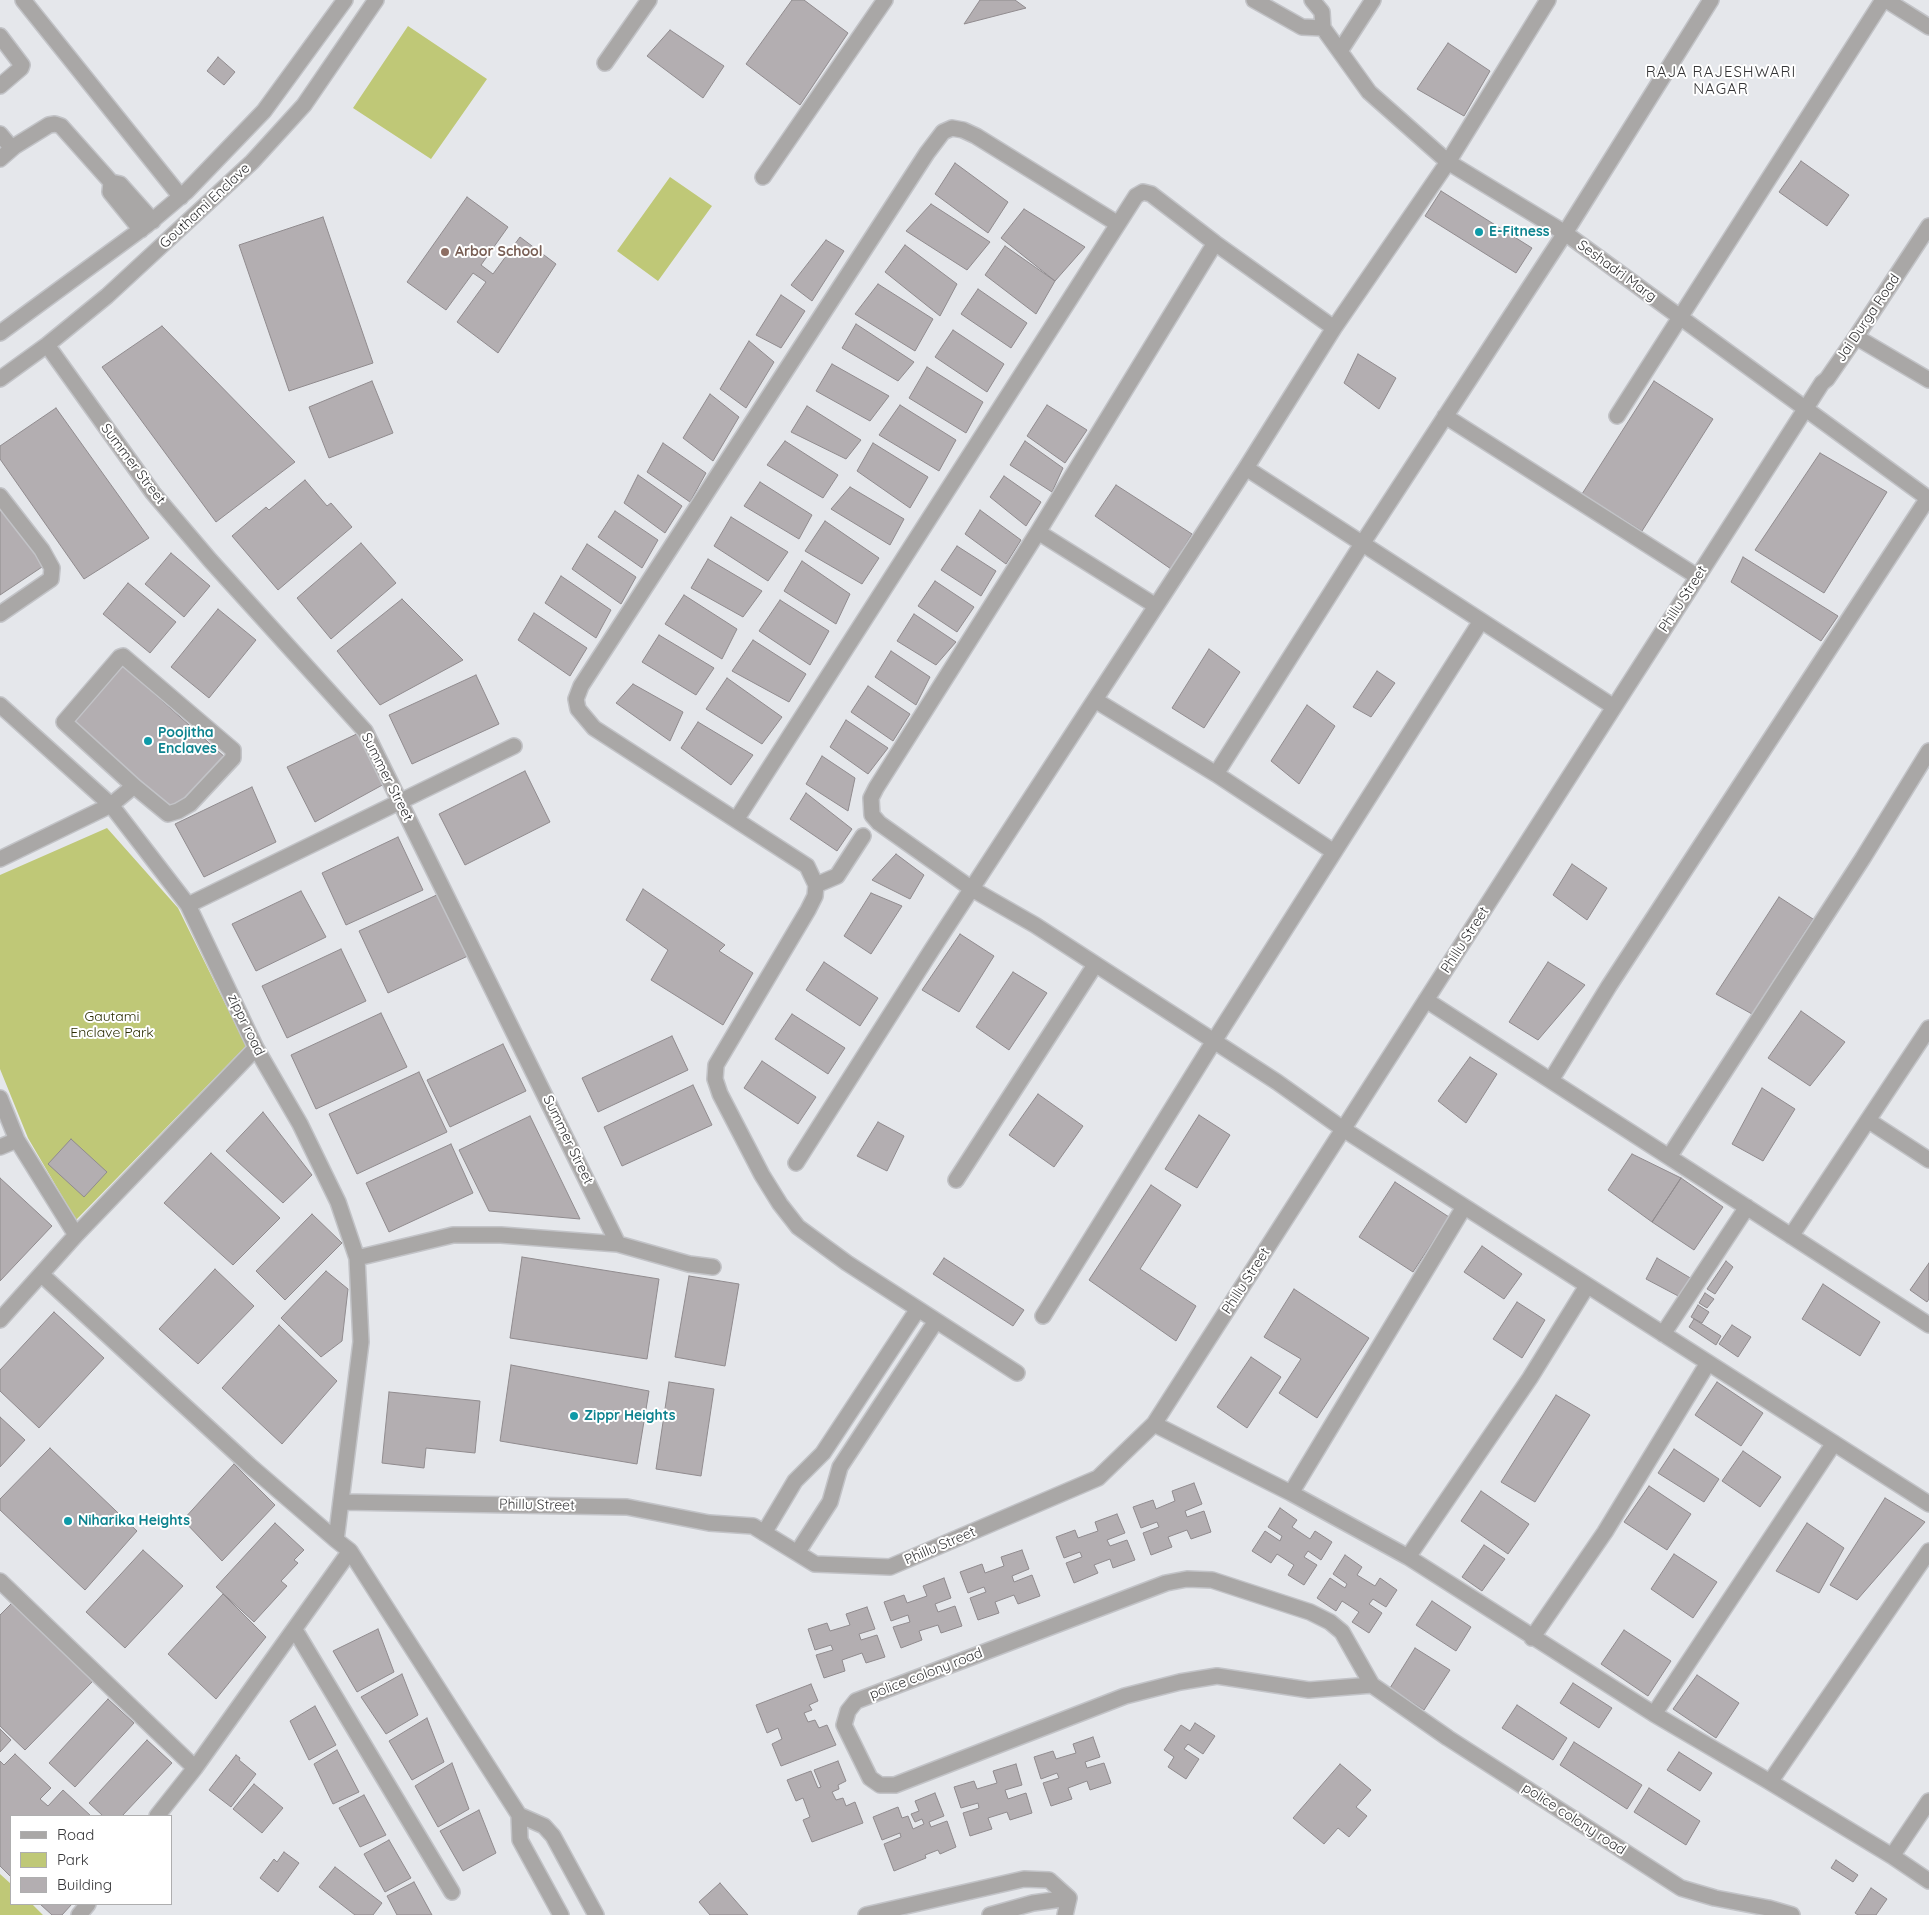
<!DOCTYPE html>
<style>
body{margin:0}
#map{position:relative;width:1929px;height:1915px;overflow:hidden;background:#e5e7eb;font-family:Quicksand,sans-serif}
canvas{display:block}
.legend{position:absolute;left:10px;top:1815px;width:162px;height:90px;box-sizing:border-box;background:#fff;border:1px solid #aeaeaf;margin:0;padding:6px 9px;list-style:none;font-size:15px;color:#343436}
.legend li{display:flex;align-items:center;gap:10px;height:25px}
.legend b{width:25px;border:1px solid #aeaeaf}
</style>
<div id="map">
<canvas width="1929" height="1915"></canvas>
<ul class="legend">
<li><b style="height:6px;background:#a9a7a6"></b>Road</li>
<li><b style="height:14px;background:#bfc877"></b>Park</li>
<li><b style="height:14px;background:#b3aeb1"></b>Building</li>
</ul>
</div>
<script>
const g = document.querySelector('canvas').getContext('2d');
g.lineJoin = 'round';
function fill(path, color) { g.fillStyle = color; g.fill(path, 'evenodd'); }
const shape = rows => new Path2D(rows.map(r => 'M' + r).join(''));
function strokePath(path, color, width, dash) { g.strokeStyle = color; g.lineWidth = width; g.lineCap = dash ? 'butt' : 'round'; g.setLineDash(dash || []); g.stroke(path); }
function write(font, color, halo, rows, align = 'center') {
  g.font = font + ' Quicksand,sans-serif'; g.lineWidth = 4; g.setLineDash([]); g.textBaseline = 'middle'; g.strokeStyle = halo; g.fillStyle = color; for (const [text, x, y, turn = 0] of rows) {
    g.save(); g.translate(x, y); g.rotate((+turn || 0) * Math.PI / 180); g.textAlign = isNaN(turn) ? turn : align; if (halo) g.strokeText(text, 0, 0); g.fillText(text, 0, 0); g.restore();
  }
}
const green = shape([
 [408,26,487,79,431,159,353,108],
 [670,177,712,206,658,281,617,251],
 [107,828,178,908,246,1046,76,1220,28,1138,0,1069,0,875],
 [0,1874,11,1884,11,1904,32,1904,43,1915,0,1915]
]);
const building = shape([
 [792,0,804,0,848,33,800,105,746,64,792,0],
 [980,0,1015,0,1026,8,964,24,980,0],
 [670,30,724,66,703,98,647,56,670,30],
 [1448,43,1490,71,1464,116,1417,89,1448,43],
 [218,57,235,72,224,85,207,71,218,57],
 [1801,161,1849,195,1827,226,1779,192,1801,161],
 [955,163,1008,202,988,233,935,194,955,163],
 [1441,191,1532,248,1516,273,1425,216,1441,191],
 [467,197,508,227,481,265,493,274,520,237,556,264,498,353,457,322,486,282,473,273,446,310,407,282,467,197],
 [931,204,990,242,967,270,906,231,931,204],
 [1024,209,1085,247,1055,281,1001,238,1024,209],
 [323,217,373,363,289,391,239,245,323,217],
 [826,240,844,251,812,301,791,285,826,240],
 [905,245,957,284,940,316,885,272,905,245],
 [1005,246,1055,281,1036,314,985,275,1005,246],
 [878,284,933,319,915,351,855,314,878,284],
 [978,289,1027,323,1011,348,961,314,978,289],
 [781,295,805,311,781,348,756,335,781,295],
 [856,324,914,362,898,381,842,348,856,324],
 [162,326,295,462,216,522,102,367,162,326],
 [953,330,1004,364,987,392,935,357,953,330],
 [749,341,774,362,746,408,720,389,749,341],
 [1358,354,1396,378,1379,409,1344,383,1358,354],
 [832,364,889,396,870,421,816,391,832,364],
 [927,367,983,402,966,433,909,398,927,367],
 [372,381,393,433,329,458,309,407,372,381],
 [1654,381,1713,419,1642,531,1582,494,1654,381],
 [710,394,739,417,713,461,683,438,710,394],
 [900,405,956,440,939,471,879,435,900,405],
 [1047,405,1087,430,1065,463,1027,436,1047,405],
 [807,406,861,440,846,459,791,432,807,406],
 [56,408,149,538,84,579,0,459,0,446,56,408],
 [785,441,838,475,823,498,767,465,785,441],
 [1025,441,1063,468,1052,492,1010,465,1025,441],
 [663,443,706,473,690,502,647,472,663,443],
 [873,443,928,477,910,508,857,471,873,443],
 [1820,453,1887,492,1824,593,1755,550,1820,453],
 [638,475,682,506,665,533,624,503,638,475],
 [1004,476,1041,502,1026,526,990,497,1004,476],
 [305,480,327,506,331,503,352,527,278,590,232,536,266,507,269,510,305,480],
 [760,482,812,515,799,539,744,506,760,482],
 [1116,485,1192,534,1171,569,1095,516,1116,485],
 [850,487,904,519,890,545,831,509,850,487],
 [0,505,45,565,0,595,0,505],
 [980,510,1021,540,1006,564,965,534,980,510],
 [615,511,658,540,642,568,598,537,615,511],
 [731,517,788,552,768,581,714,546,731,517],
 [825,521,879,558,862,584,805,551,825,521],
 [361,543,396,583,331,639,297,598,361,543],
 [587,544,636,577,621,604,572,569,587,544],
 [957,546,996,571,981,596,941,570,957,546],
 [171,553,210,586,184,617,145,584,171,553],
 [1743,557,1838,616,1821,641,1731,582,1743,557],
 [708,559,762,591,743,617,691,588,708,559],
 [802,561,850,594,836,624,784,591,802,561],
 [561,576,611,610,596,638,545,603,561,576],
 [935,581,974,607,957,632,918,606,935,581],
 [128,583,176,622,150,653,103,614,128,583],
 [684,595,737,629,722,659,665,624,684,595],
 [402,599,463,660,380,705,337,651,402,599],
 [780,600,829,631,810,665,759,631,780,600],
 [218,609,256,640,209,698,171,667,218,609],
 [534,613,587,648,570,676,518,640,534,613],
 [914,614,956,642,936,665,897,641,914,614],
 [659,635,714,668,696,695,642,662,659,635],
 [753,640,806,674,789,702,732,671,753,640],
 [1209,649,1240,672,1204,728,1172,708,1209,649],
 [891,651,930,677,916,705,875,677,891,651],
 [122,665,227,759,199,792,167,812,69,723,122,665],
 [1377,671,1395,683,1371,717,1353,707,1377,671],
 [476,675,499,724,412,764,389,715,476,675],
 [727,678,782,717,762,744,706,709,727,678],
 [633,684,683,712,670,741,616,703,633,684],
 [868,686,910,714,893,741,851,712,868,686],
 [1307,705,1335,726,1299,784,1271,761,1307,705],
 [846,720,888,748,868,774,830,747,846,720],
 [698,722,753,755,731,785,681,748,698,722],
 [363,731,386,783,315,822,287,767,363,731],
 [822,756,855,778,848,811,806,784,822,756],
 [525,771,550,822,465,865,439,814,525,771],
 [252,787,276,842,204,877,175,824,252,787],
 [806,793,852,829,837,851,790,819,806,793],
 [398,837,423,890,346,925,322,873,398,837],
 [896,854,924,875,910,899,872,880,896,854],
 [1572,864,1607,888,1587,920,1553,895,1572,864],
 [643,889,725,945,719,951,753,973,723,1025,651,980,668,950,626,920,643,889],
 [301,891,326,937,256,971,232,924,301,891],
 [441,893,470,955,388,993,359,931,441,893],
 [871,893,902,906,871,954,844,936,871,893],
 [1779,897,1813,919,1752,1014,1716,994,1779,897],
 [960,934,994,956,959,1012,922,990,960,934],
 [341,949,366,1001,287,1038,262,986,341,949],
 [824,962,878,998,860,1026,806,990,824,962],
 [1548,962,1585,985,1538,1040,1509,1022,1548,962],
 [1013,972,1047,993,1009,1050,976,1027,1013,972],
 [1801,1011,1845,1042,1810,1086,1768,1058,1801,1011],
 [381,1013,407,1067,316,1109,291,1055,381,1013],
 [792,1014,845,1048,828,1074,775,1039,792,1014],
 [672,1036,688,1070,598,1112,582,1078,672,1036],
 [503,1044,526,1091,450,1127,427,1080,503,1044],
 [1470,1057,1497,1074,1466,1123,1438,1101,1470,1057],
 [762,1061,816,1097,798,1124,744,1088,762,1061],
 [419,1072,447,1132,357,1174,329,1114,419,1072],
 [693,1085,712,1125,622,1166,604,1127,693,1085],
 [1762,1088,1795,1109,1763,1161,1732,1144,1762,1088],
 [1038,1094,1083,1126,1054,1167,1009,1135,1038,1094],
 [263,1112,312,1175,283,1203,226,1151,263,1112],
 [1199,1115,1230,1135,1197,1188,1165,1169,1199,1115],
 [530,1116,580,1219,489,1211,459,1150,530,1116],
 [878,1122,904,1136,887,1171,857,1156,878,1122],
 [71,1139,107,1172,84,1197,48,1164,71,1139],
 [451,1144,473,1193,389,1232,366,1183,451,1144],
 [211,1153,280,1218,233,1265,164,1203,211,1153],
 [1632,1154,1681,1178,1652,1222,1608,1190,1632,1154],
 [0,1178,52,1226,0,1281,0,1178],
 [1681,1178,1723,1207,1694,1250,1652,1222,1681,1178],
 [1395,1182,1449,1217,1413,1272,1359,1237,1395,1182],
 [1151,1185,1181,1205,1140,1269,1196,1306,1176,1341,1089,1280,1151,1185],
 [312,1214,342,1243,285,1300,256,1271,312,1214],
 [1482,1246,1522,1274,1504,1299,1464,1272,1482,1246],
 [522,1257,659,1279,647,1359,510,1338,522,1257],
 [944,1258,1024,1310,1013,1326,933,1274,944,1258],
 [1657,1258,1692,1279,1682,1298,1646,1279,1657,1258],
 [1726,1261,1733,1267,1715,1294,1707,1289,1726,1261],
 [1929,1263,1929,1299,1927,1302,1910,1290,1929,1263],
 [215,1269,254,1306,198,1364,159,1329,215,1269],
 [326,1271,348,1289,342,1341,321,1357,281,1318,326,1271],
 [689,1276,739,1284,725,1366,675,1357,689,1276],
 [1823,1284,1880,1322,1860,1356,1802,1319,1823,1284],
 [1294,1289,1369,1338,1317,1418,1279,1393,1301,1359,1264,1337,1294,1289],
 [1705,1293,1714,1299,1707,1308,1699,1303,1705,1293],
 [1517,1302,1545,1320,1522,1358,1493,1339,1517,1302],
 [1698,1305,1709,1312,1702,1323,1691,1317,1698,1305],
 [54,1312,104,1358,39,1428,0,1391,0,1370,54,1312],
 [1694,1319,1721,1336,1716,1345,1689,1327,1694,1319],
 [279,1325,337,1381,282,1444,222,1388,279,1325],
 [1732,1325,1751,1337,1738,1357,1719,1344,1732,1325],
 [1251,1357,1281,1377,1247,1428,1217,1407,1251,1357],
 [511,1365,649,1391,637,1464,500,1441,511,1365],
 [669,1382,714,1389,701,1476,656,1469,669,1382],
 [1717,1382,1763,1413,1741,1446,1695,1415,1717,1382],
 [389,1392,480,1401,475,1453,426,1448,424,1468,382,1463,389,1392],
 [1556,1395,1590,1415,1535,1502,1501,1482,1556,1395],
 [0,1417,25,1440,0,1467,0,1417],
 [50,1448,137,1531,85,1590,0,1510,0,1499,50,1448],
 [1674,1449,1719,1479,1704,1502,1658,1473,1674,1449],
 [1743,1451,1781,1477,1760,1507,1722,1481,1743,1451],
 [234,1464,275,1505,222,1561,183,1520,234,1464],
 [1194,1483,1202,1504,1185,1511,1187,1517,1204,1511,1211,1532,1191,1539,1187,1530,1168,1537,1172,1547,1151,1555,1143,1533,1159,1527,1157,1522,1141,1528,1133,1507,1153,1500,1156,1509,1175,1501,1172,1491,1194,1483],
 [1649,1486,1691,1514,1667,1550,1624,1522,1649,1486],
 [1481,1491,1529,1524,1508,1554,1461,1521,1481,1491],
 [1885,1498,1925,1522,1857,1600,1830,1585,1885,1498],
 [1280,1508,1297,1520,1292,1527,1310,1539,1315,1531,1332,1542,1321,1560,1308,1551,1304,1557,1317,1565,1304,1585,1288,1575,1294,1565,1277,1554,1271,1563,1252,1551,1265,1531,1280,1541,1282,1536,1268,1527,1280,1508],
 [1117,1514,1125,1533,1107,1540,1110,1546,1127,1540,1135,1560,1113,1568,1110,1559,1094,1565,1098,1573,1074,1583,1066,1563,1082,1557,1080,1552,1064,1558,1056,1537,1075,1530,1078,1538,1098,1531,1095,1522,1117,1514],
 [275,1523,304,1550,294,1560,298,1563,281,1581,287,1586,254,1622,216,1587,275,1523],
 [1807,1523,1844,1548,1819,1593,1776,1571,1807,1523],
 [1484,1545,1505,1559,1482,1591,1462,1577,1484,1545],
 [143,1550,183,1586,125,1648,86,1612,143,1550],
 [1022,1550,1029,1569,1012,1576,1014,1582,1032,1575,1040,1596,1018,1604,1014,1595,995,1602,999,1613,978,1620,970,1598,986,1592,984,1587,968,1593,960,1572,982,1564,985,1573,1004,1566,1001,1557,1022,1550],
 [1674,1554,1717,1582,1693,1618,1651,1589,1674,1554],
 [1345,1555,1362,1567,1357,1575,1375,1586,1380,1578,1397,1590,1386,1607,1373,1599,1369,1604,1382,1613,1369,1633,1352,1622,1359,1612,1342,1601,1336,1611,1317,1598,1330,1578,1345,1588,1347,1584,1333,1574,1345,1555],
 [944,1578,951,1598,935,1604,938,1612,955,1606,962,1626,941,1633,938,1625,919,1631,922,1640,901,1648,893,1627,910,1622,908,1615,891,1621,884,1602,904,1595,907,1603,927,1596,923,1586,944,1578],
 [223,1594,266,1637,216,1699,168,1654,223,1594],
 [14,1601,94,1680,25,1750,0,1726,0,1615,14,1601],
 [1432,1601,1471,1627,1456,1651,1416,1625,1432,1601],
 [867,1607,875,1629,859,1634,861,1640,877,1635,885,1657,866,1663,862,1653,842,1660,845,1671,824,1678,816,1655,833,1650,831,1645,815,1650,808,1629,827,1623,830,1631,850,1625,846,1614,867,1607],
 [378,1629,394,1672,357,1692,333,1651,378,1629],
 [1624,1630,1671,1661,1648,1696,1601,1664,1624,1630],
 [1415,1648,1450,1670,1424,1710,1390,1688,1415,1648],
 [402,1674,418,1715,386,1734,361,1697,402,1674],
 [1697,1675,1739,1703,1716,1738,1673,1709,1697,1675],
 [1573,1683,1612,1708,1599,1728,1560,1703,1573,1683],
 [811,1684,818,1701,809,1705,812,1710,804,1713,808,1722,815,1720,819,1728,827,1725,836,1745,781,1766,772,1744,782,1739,778,1728,767,1733,756,1705,811,1684],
 [108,1699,134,1723,75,1787,49,1763,108,1699],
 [1517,1705,1567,1738,1553,1760,1502,1728,1517,1705],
 [315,1706,336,1745,309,1760,290,1721,315,1706],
 [427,1718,444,1762,412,1780,389,1741,427,1718],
 [1195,1723,1215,1736,1203,1754,1188,1744,1184,1749,1199,1759,1186,1779,1168,1767,1174,1757,1164,1750,1181,1725,1190,1731,1195,1723],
 [0,1729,11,1740,0,1752,0,1729],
 [1093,1737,1100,1757,1085,1762,1087,1768,1104,1763,1111,1783,1090,1790,1087,1781,1068,1788,1072,1799,1051,1806,1043,1783,1059,1778,1057,1773,1041,1779,1034,1757,1053,1751,1056,1759,1076,1753,1073,1744,1093,1737],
 [147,1740,172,1763,122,1816,103,1816,89,1803,147,1740],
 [1574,1742,1642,1785,1627,1809,1560,1765,1574,1742],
 [337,1750,359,1792,333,1804,314,1764,337,1750],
 [1679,1752,1712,1773,1700,1791,1667,1770,1679,1752],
 [15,1754,51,1788,40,1799,48,1806,63,1790,91,1816,11,1816,11,1877,0,1866,0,1761,4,1765,15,1754],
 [236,1755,240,1758,239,1760,256,1774,231,1807,209,1790,236,1755],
 [838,1761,846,1781,838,1785,839,1789,832,1792,836,1800,843,1798,846,1806,855,1802,863,1823,812,1842,803,1820,810,1817,803,1798,796,1801,787,1780,811,1771,818,1788,821,1787,814,1770,838,1761],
 [452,1763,469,1809,438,1827,415,1786,452,1763],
 [1016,1764,1022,1785,1005,1790,1008,1799,1026,1793,1032,1813,1010,1820,1007,1812,988,1818,992,1829,970,1836,963,1813,979,1808,978,1803,961,1808,954,1787,974,1781,977,1789,997,1783,993,1771,1016,1764],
 [1340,1764,1371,1790,1356,1807,1367,1816,1349,1837,1338,1828,1324,1844,1293,1818,1340,1764],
 [254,1784,283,1808,262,1833,233,1809,254,1784],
 [1649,1788,1700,1821,1686,1845,1634,1812,1649,1788],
 [935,1793,944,1816,929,1822,931,1827,947,1821,956,1847,940,1854,938,1850,925,1855,926,1858,894,1871,884,1844,901,1837,900,1833,882,1840,873,1817,898,1807,902,1818,908,1816,913,1829,924,1824,922,1819,915,1822,911,1814,919,1811,915,1801,935,1793],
 [364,1795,386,1835,360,1847,339,1808,364,1795],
 [479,1810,496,1853,463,1871,440,1831,479,1810],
 [389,1840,411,1878,385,1892,364,1854,389,1840],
 [284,1852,299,1863,278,1892,260,1878,274,1859,277,1862,284,1852],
 [1836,1860,1858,1875,1853,1882,1831,1868,1836,1860],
 [335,1867,382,1903,373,1915,355,1915,319,1887,335,1867],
 [414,1882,432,1915,397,1915,387,1896,414,1882],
 [720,1883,748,1915,710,1915,699,1902,720,1883],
 [1871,1888,1887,1899,1876,1915,1858,1915,1855,1913,1871,1888],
 [40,1904,72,1904,62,1915,52,1915,40,1904]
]);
const minor = shape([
 [23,0,181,197],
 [1254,0,1302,27,1323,28],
 [1312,0,1322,12,1323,28],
 [1886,0,1929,27],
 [1323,28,1369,92,1448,162,1565,233,1929,499],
 [0,36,22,65,21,68,0,86],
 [1340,51,1373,0],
 [605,63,649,0],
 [0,134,10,146,15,146,49,125,55,124,61,126,111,182],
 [0,159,15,146],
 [763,177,885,0],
 [141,230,110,192,111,182,120,184,153,221],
 [1215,243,1038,532,876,788,871,798,872,815,879,823,972,889,1035,925,1277,1082,1343,1129,1929,1504],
 [0,333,147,225,186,192,264,111,345,0],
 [1856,337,1929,380],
 [47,345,153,493,210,560,365,731,618,1244],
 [0,379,47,345,107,296,252,162,304,105,376,0],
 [1445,416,1698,577],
 [1617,416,1883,0],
 [1246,468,1614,707],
 [0,496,42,550,52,568,51,579,0,614],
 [1038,532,1156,606],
 [1095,700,1216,774],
 [0,705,111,805,188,905,256,1048,300,1124,338,1202,357,1258,361,1342,336,1540,350,1551,195,1768,157,1816],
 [736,820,1136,196,1143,192,1151,194,1215,243,1334,328],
 [1334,852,1216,774,1362,544,1565,233,1711,0],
 [0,859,111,805,134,786,64,722,120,657,123,656,233,750,233,758,190,804,178,811,168,814,134,786],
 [816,885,837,876,863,836],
 [188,905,514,746],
 [1426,1000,1929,1325],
 [1551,1080,1609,986,1928,498],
 [0,1098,17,1140,76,1235],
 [1869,1121,1929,1160],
 [0,1147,17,1140],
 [1669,1157,1863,858,1929,751],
 [796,1163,931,951,1246,468,1334,328,1448,162,1548,0],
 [956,1180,1095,965],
 [1791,1236,1929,1028],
 [357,1258,453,1235,501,1235,618,1244,689,1264,713,1267],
 [42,1275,249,1465,336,1540],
 [1043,1316,1214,1041,1481,621],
 [0,1320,76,1235,256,1048],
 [1663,1334,1747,1207],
 [1017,1373,847,1263,798,1227,780,1204,762,1175,720,1094,715,1079,716,1065,808,910,815,896,816,885,807,866,594,728,578,709,576,699,581,686,927,153,943,132,952,128,963,130,976,136,1118,224],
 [1154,1424,1291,1493,1464,1207],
 [1291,1493,1408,1557,1654,1714,1770,1782],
 [342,1502,627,1507,709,1523,753,1526,815,1564,890,1567,1098,1478,1154,1424,1822,383,1827,379,1856,337,1929,226],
 [764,1533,795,1481,823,1453,918,1309],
 [350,1551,519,1815,520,1840,561,1915],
 [1929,1551,1770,1782,1892,1856,1929,1881],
 [797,1553,830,1502,840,1467,936,1321],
 [1408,1557,1530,1378,1587,1286],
 [0,1581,195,1768],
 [295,1630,452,1892],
 [1532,1638,1605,1532,1708,1363],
 [1372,1685,1309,1690,1217,1676,1180,1682,1125,1696,895,1785,880,1785,870,1778,844,1725,848,1711,856,1701,1166,1583,1187,1579,1212,1580,1310,1612,1330,1622,1342,1632,1372,1685,1448,1738,1681,1888,1715,1898,1768,1908,1792,1915],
 [1654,1714,1834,1443],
 [519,1815,544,1826,553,1836,596,1915],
 [1892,1856,1929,1801],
 [79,1915,88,1904],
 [866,1915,1024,1879,1049,1880,1069,1898],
 [990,1915,1033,1903,1069,1898],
 [1065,1915,1069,1898]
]);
const markers = [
 [1479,232,5,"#0f9aa8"],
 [445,252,5,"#8d6e63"],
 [148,741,5,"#0f9aa8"],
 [574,1416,5,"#0f9aa8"],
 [68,1521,5,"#0f9aa8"]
];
const streetNames = [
 ["Gouthami Enclave",205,206,-43],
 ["Seshadri Marg",1617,271,36],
 ["Jai Durga Road",1868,318,-56],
 ["Summer Street",133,464,53],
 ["Phillu Street",1683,599,-57],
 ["Summer Street",387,777,63],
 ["Phillu Street",1465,940,-57],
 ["zippr road",246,1025,64],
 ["Summer Street",568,1140,64],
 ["Phillu Street",1246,1281,-57],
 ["Phillu Street",537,1505,1],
 ["Phillu Street",940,1546,-23],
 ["police colony road",926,1674,-21],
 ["police colony road",1574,1819,33]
];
const cultureNames = [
 ["E-Fitness",1489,232],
 ["Poojitha",158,733],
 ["Enclaves",158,749],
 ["Zippr Heights",584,1416],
 ["Niharika Heights",78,1521]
];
const educationNames = [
 ["Arbor School",455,252]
];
const parkNames = [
 ["Gautami",112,1017],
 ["Enclave Park",112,1033]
];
const neighbourhoodNames = [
 ["RAJA RAJESHWARI",1721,72],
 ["NAGAR",1721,89]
];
fill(green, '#bfc877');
fill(building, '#b3aeb1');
strokePath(building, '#908b8e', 1);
strokePath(minor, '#c2c3c7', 18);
strokePath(minor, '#a9a7a6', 15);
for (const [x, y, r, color] of markers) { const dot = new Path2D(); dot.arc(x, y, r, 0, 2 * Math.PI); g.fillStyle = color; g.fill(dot); strokePath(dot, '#fff', 2); }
write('14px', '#343436', '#fff', streetNames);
write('bold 14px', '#0d838f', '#fff', cultureNames, 'left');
write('bold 14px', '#785e54', '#fff', educationNames, 'left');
write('14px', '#2c2f05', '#fff', parkNames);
g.letterSpacing = '1px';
write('15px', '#343436', '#fff', neighbourhoodNames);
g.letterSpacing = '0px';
</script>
